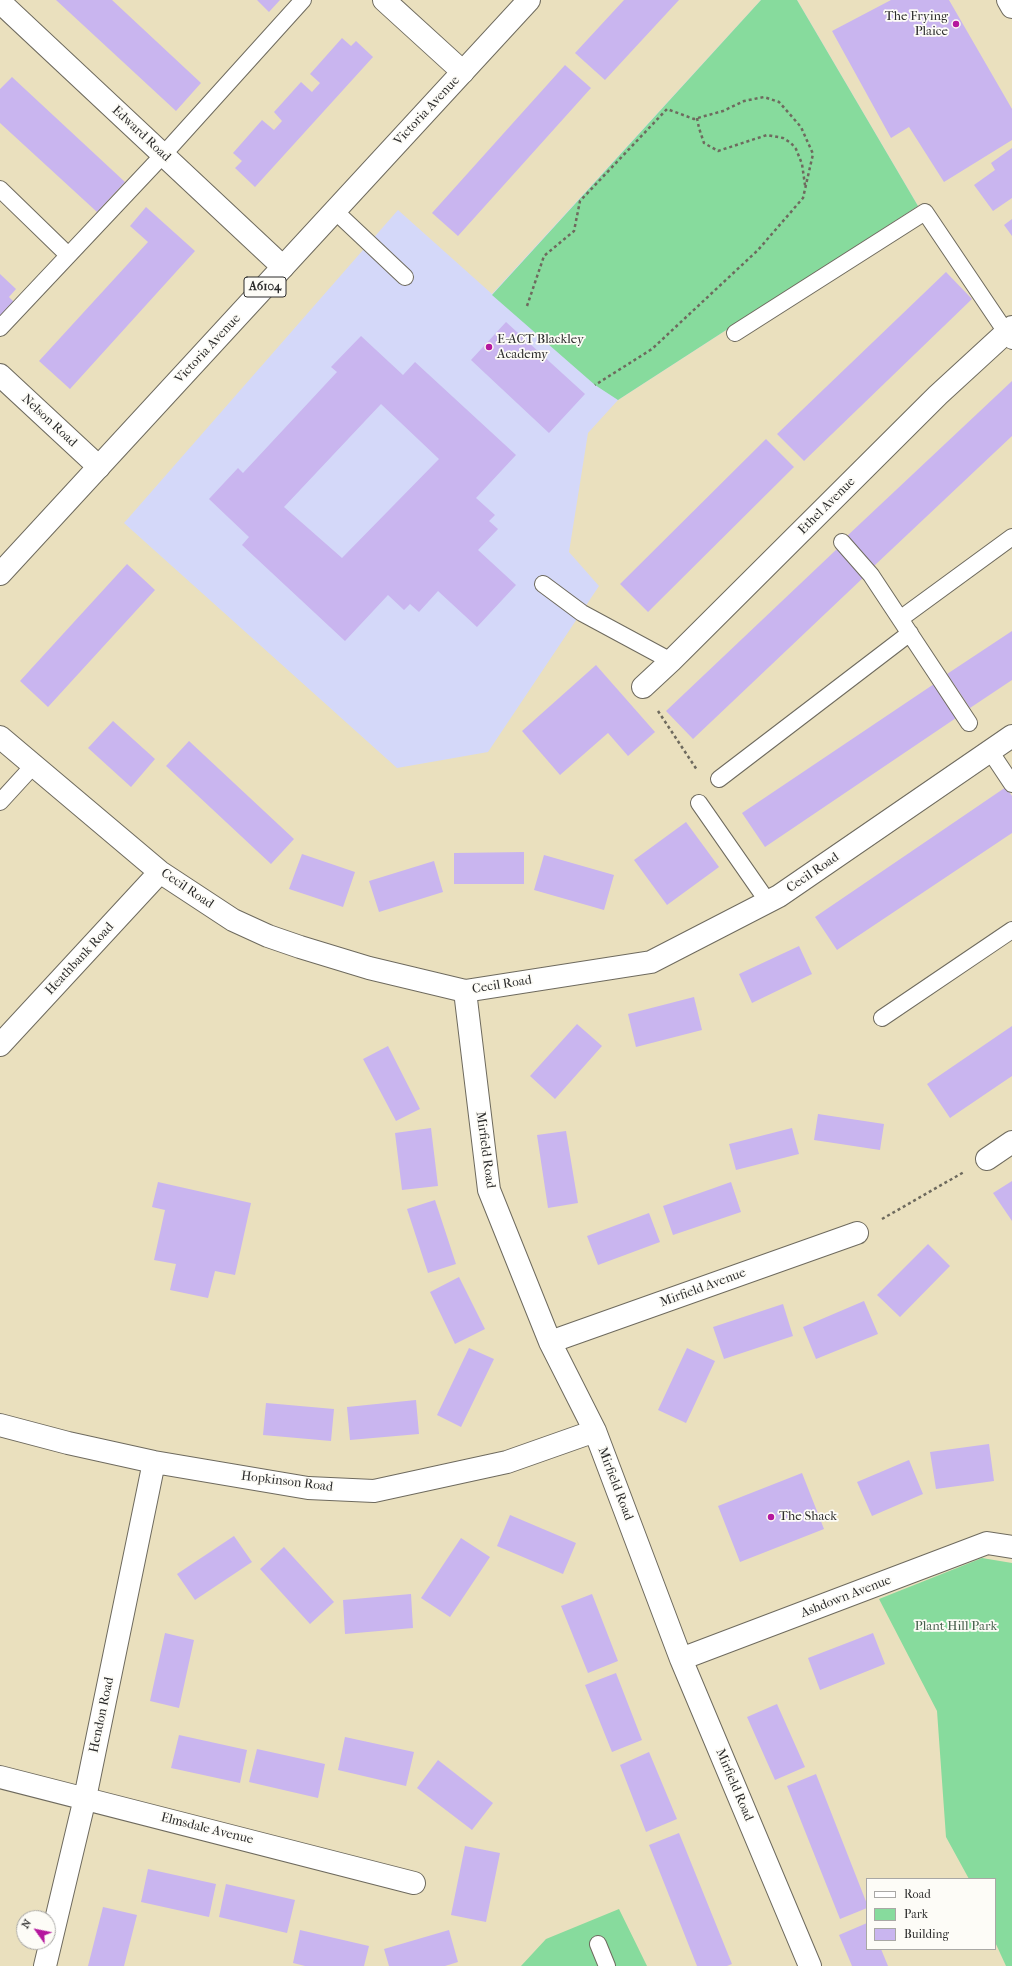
<!DOCTYPE html>
<style>
body{margin:0}
#map{position:relative;width:1012px;height:1966px;overflow:hidden;background:#eae0be;font-family:"IM FELL French Canon",serif}
canvas{display:block}
.legend{position:absolute;left:866px;top:1878px;width:130px;height:72px;box-sizing:border-box;background:#fdfcf7;border:1px solid #a9a8a5;margin:0;padding:5px 7px;list-style:none;font-size:12px;color:#2b2b2b}
.legend li{display:flex;align-items:center;gap:8px;height:20px}
.legend b{width:20px;border:1px solid #a9a8a5}
.north{position:absolute;left:16px;top:1910px;width:40px;height:40px;box-sizing:border-box;background:#fdfcf7;border:1px solid #a9a8a5;border-radius:50%;rotate:303deg;font-size:11px;font-weight:700;line-height:16px;text-align:center;color:#2b2b2b}
.north::after{content:'';display:block;margin:auto;width:14px;height:18px;background:#b5179e;clip-path:polygon(50% 0,100% 100%,50% 72%,0 100%)}
</style>
<div id="map">
<canvas width="1012" height="1966"></canvas>
<ul class="legend">
<li><b style="height:5px;background:#fff"></b>Road</li>
<li><b style="height:11px;background:#87db9d"></b>Park</li>
<li><b style="height:11px;background:#c9b5ef"></b>Building</li>
</ul>
<div class="north">N</div>
</div>
<script>
const g = document.querySelector('canvas').getContext('2d');
g.lineJoin = 'round';
function fill(path, color) { g.fillStyle = color; g.fill(path, 'evenodd'); }
const shape = rows => new Path2D(rows.map(r => 'M' + r).join(''));
function strokePath(path, color, width, dash) { g.strokeStyle = color; g.lineWidth = width; g.lineCap = dash ? 'butt' : 'round'; g.setLineDash(dash || []); g.stroke(path); }
function write(font, color, halo, rows, align = 'center') {
  g.font = font + ' "IM FELL French Canon",serif'; g.lineWidth = 3.5; g.setLineDash([]); g.textBaseline = 'middle'; g.strokeStyle = halo; g.fillStyle = color; for (const [text, x, y, turn = 0] of rows) {
    g.save(); g.translate(x, y); g.rotate((+turn || 0) * Math.PI / 180); g.textAlign = isNaN(turn) ? turn : align; if (halo) g.strokeText(text, 0, 0); g.fillText(text, 0, 0); g.restore();
  }
}
const built = shape([
 [761,0,797,0,918,206,618,400,588,433,569,552,599,586,488,752,397,768,124,523,398,210,492,294]
]);
const green = shape([
 [761,0,797,0,918,206,618,400,595,385,492,295],
 [982,1558,1012,1563,1012,1966,1006,1966,995,1942,995,1879,969,1879,946,1837,937,1711,879,1599],
 [619,1909,647,1966,521,1966,546,1939]
]);
const building = shape([
 [56,0,112,0,201,83,176,111],
 [257,0,280,0,269,12],
 [624,0,679,0,605,80,575,53],
 [891,0,949,0,1012,109,1012,140,944,182,909,127,891,138,832,31],
 [342,38,351,46,356,41,373,57,255,187,235,168,242,161,233,153,262,120,274,130,282,121,274,112,301,82,312,92,320,83,310,74],
 [565,65,591,88,458,236,432,213],
 [12,77,125,182,97,212,0,123,0,89],
 [1012,148,1012,198,993,211,974,185,995,170,991,163],
 [146,207,195,251,70,389,39,361,148,242,130,226],
 [1012,219,1012,236,1004,225],
 [946,272,972,299,804,461,777,434],
 [0,274,16,289,9,297,15,303,0,321],
 [506,322,585,394,549,433,471,360],
 [361,336,403,375,415,362,516,455,476,498,495,515,489,521,498,529,478,550,516,585,477,627,438,591,419,612,410,604,404,610,388,595,345,641,242,545,249,537,209,499,238,468,243,473,337,372,331,367],
 [381,404,439,459,342,558,284,507],
 [1012,381,1012,436,874,566,846,537],
 [766,439,794,467,648,612,620,584],
 [838,548,865,576,693,739,666,711],
 [127,564,155,590,48,707,20,681],
 [1012,631,1012,680,970,708,947,674],
 [596,665,655,732,628,756,608,733,560,775,522,731],
 [934,684,956,718,765,847,742,813],
 [113,721,155,759,131,787,88,748],
 [189,741,294,839,271,864,166,766],
 [1006,787,1012,796,1012,833,837,950,815,917],
 [686,822,719,867,667,905,634,860],
 [524,852,524,884,454,884,454,853],
 [302,854,355,872,343,907,289,889],
 [544,855,614,875,604,910,534,890],
 [434,861,443,892,379,912,369,881],
 [799,946,812,974,752,1003,739,974],
 [694,997,702,1030,636,1047,628,1014],
 [577,1024,602,1046,555,1099,530,1076],
 [1012,1026,1012,1076,950,1118,927,1084],
 [388,1046,420,1109,396,1121,363,1059],
 [818,1114,884,1124,880,1150,814,1140],
 [431,1128,438,1186,402,1190,395,1133],
 [792,1128,799,1154,736,1170,729,1144],
 [566,1131,578,1203,548,1208,537,1135],
 [1012,1181,1012,1221,993,1193],
 [158,1182,251,1203,235,1275,215,1271,208,1298,170,1290,176,1264,154,1260,165,1210,152,1207],
 [731,1182,741,1212,673,1235,663,1206],
 [435,1200,456,1264,428,1273,407,1209],
 [649,1213,660,1242,598,1265,587,1236],
 [928,1244,950,1266,900,1317,877,1295],
 [459,1277,485,1329,455,1344,430,1292],
 [864,1301,878,1334,816,1359,803,1327],
 [783,1304,793,1336,724,1359,713,1327],
 [469,1348,494,1359,461,1427,437,1415],
 [687,1348,715,1361,686,1423,658,1410],
 [416,1400,419,1434,350,1440,347,1407],
 [266,1403,334,1409,331,1441,263,1435],
 [989,1444,994,1481,936,1489,930,1452],
 [909,1460,923,1494,872,1516,857,1482],
 [802,1473,824,1529,740,1562,718,1506],
 [510,1515,576,1543,563,1574,497,1546],
 [234,1536,252,1562,195,1600,177,1574],
 [461,1538,490,1557,450,1617,421,1598],
 [284,1547,334,1602,310,1624,260,1569],
 [411,1594,413,1628,345,1634,343,1600],
 [592,1594,618,1661,588,1673,561,1606],
 [165,1633,194,1640,179,1708,150,1701],
 [873,1633,885,1664,820,1690,808,1658],
 [616,1673,642,1740,612,1752,585,1685],
 [777,1704,805,1767,775,1780,747,1717],
 [179,1735,247,1750,240,1783,171,1768],
 [345,1737,414,1752,406,1786,338,1770],
 [257,1749,325,1764,318,1798,249,1782],
 [649,1752,677,1819,646,1832,620,1765],
 [438,1760,493,1803,472,1830,417,1788],
 [816,1774,867,1904,867,1908,840,1919,787,1786],
 [679,1833,732,1964,727,1966,697,1966,649,1845],
 [465,1846,500,1853,486,1922,451,1915],
 [148,1869,216,1884,209,1917,141,1902],
 [226,1884,295,1900,287,1933,219,1917],
 [103,1907,137,1915,124,1966,88,1966],
 [867,1923,867,1949,881,1949,888,1966,852,1966,839,1935],
 [300,1930,369,1946,364,1966,305,1966,293,1963],
 [449,1930,458,1962,445,1966,389,1966,384,1949]
]);
const path = shape([
 [697,118,699,128,704,143,718,151,767,135,783,138,791,143,796,149,802,164,805,185],
 [527,306,544,256,574,231,580,201,667,109,694,119,723,111,744,101,764,97,779,102,801,127,813,154,803,198,758,250,652,349,595,385],
 [658,711,697,770],
 [882,1219,964,1172]
]);
const service = shape([
 [0,189,68,255],
 [335,211,405,277],
 [0,328,163,155,303,0],
 [735,333,925,212,1012,341],
 [842,542,871,575,969,723],
 [543,584,582,613,671,661],
 [900,619,1012,537],
 [990,751,1012,784],
 [719,779,910,633],
 [0,802,33,766],
 [699,803,768,902],
 [882,1018,1012,930],
 [598,1944,607,1966]
]);
const minor = shape([
 [384,0,463,72],
 [1008,0,1012,7],
 [0,2,283,267],
 [0,375,99,467],
 [643,687,671,661,938,395,1012,327],
 [0,737,160,872,233,920,268,936,300,947,369,968,465,991,651,962,779,896,1012,736],
 [465,991,489,1190,550,1342,595,1431,681,1659,810,1966],
 [0,1045,160,872],
 [987,1159,1012,1142],
 [550,1342,857,1233],
 [0,1425,68,1443,154,1462,308,1488,374,1491,507,1462,595,1431],
 [681,1659,987,1543,1012,1547],
 [0,1777,414,1883],
 [45,1966,85,1798,154,1462]
]);
const primary = shape([
 [0,574,529,0]
]);
const markers = [
 [956,24,4,"#b5179e"],
 [489,347,4,"#b5179e"],
 [771,1517,4,"#b5179e"]
];
const shields = [
 [265,287,42]
];
const shieldNames = [
 ["A6104",265,287]
];
const poiNames = [
 ["The Frying",948,17,"right"],
 ["Plaice",948,32,"right"],
 ["E-ACT Blackley",497,340],
 ["Academy",497,355],
 ["The Shack",779,1517]
];
const streetNames = [
 ["Victoria Avenue",427,111,-47],
 ["Edward Road",141,134,43],
 ["Victoria Avenue",208,349,-47],
 ["Nelson Road",49,421,43],
 ["Ethel Avenue",827,506,-45],
 ["Cecil Road",813,873,-34],
 ["Cecil Road",187,889,34],
 ["Heathbank Road",80,959,-47],
 ["Cecil Road",502,985,-9],
 ["Mirfield Road",485,1150,82],
 ["Mirfield Avenue",703,1288,-20],
 ["Hopkinson Road",287,1482,7],
 ["Mirfield Road",615,1484,69],
 ["Ashdown Avenue",846,1597,-21],
 ["Hendon Road",102,1715,-78],
 ["Mirfield Road",734,1785,67],
 ["Elmsdale Avenue",207,1829,14]
];
const parkNames = [
 ["Plant Hill Park",956,1627]
];
fill(built, '#d4d8f9');
fill(green, '#87db9d');
fill(building, '#c9b5ef');
strokePath(service, '#6e6a5e', 18);
strokePath(minor, '#6e6a5e', 24);
strokePath(primary, '#6e6a5e', 24);
strokePath(path, '#6e6a5e', 2.5, [3, 3]);
strokePath(service, '#fff', 16);
strokePath(minor, '#fff', 22);
strokePath(primary, '#fff', 22);
for (const [x, y, r, color] of markers) { const dot = new Path2D(); dot.arc(x, y, r, 0, 2 * Math.PI); g.fillStyle = color; g.fill(dot); strokePath(dot, '#fdfcf7', 1.5); }
for (const [x, y, w] of shields) { const box = new Path2D(); box.roundRect(x - w / 2, y - 10, w, 20, 3); g.fillStyle = '#fdfcf7'; g.fill(box); strokePath(box, '#2b2b2b', 1); }
write('bold 12px', '#2b2b2b', null, shieldNames);
write('13px', '#2b2b2b', '#fdfcf7', poiNames, 'left');
write('13px', '#2b2b2b', '#fdfcf7', streetNames);
write('13px', '#47604d', '#fdfcf7', parkNames);
</script>
